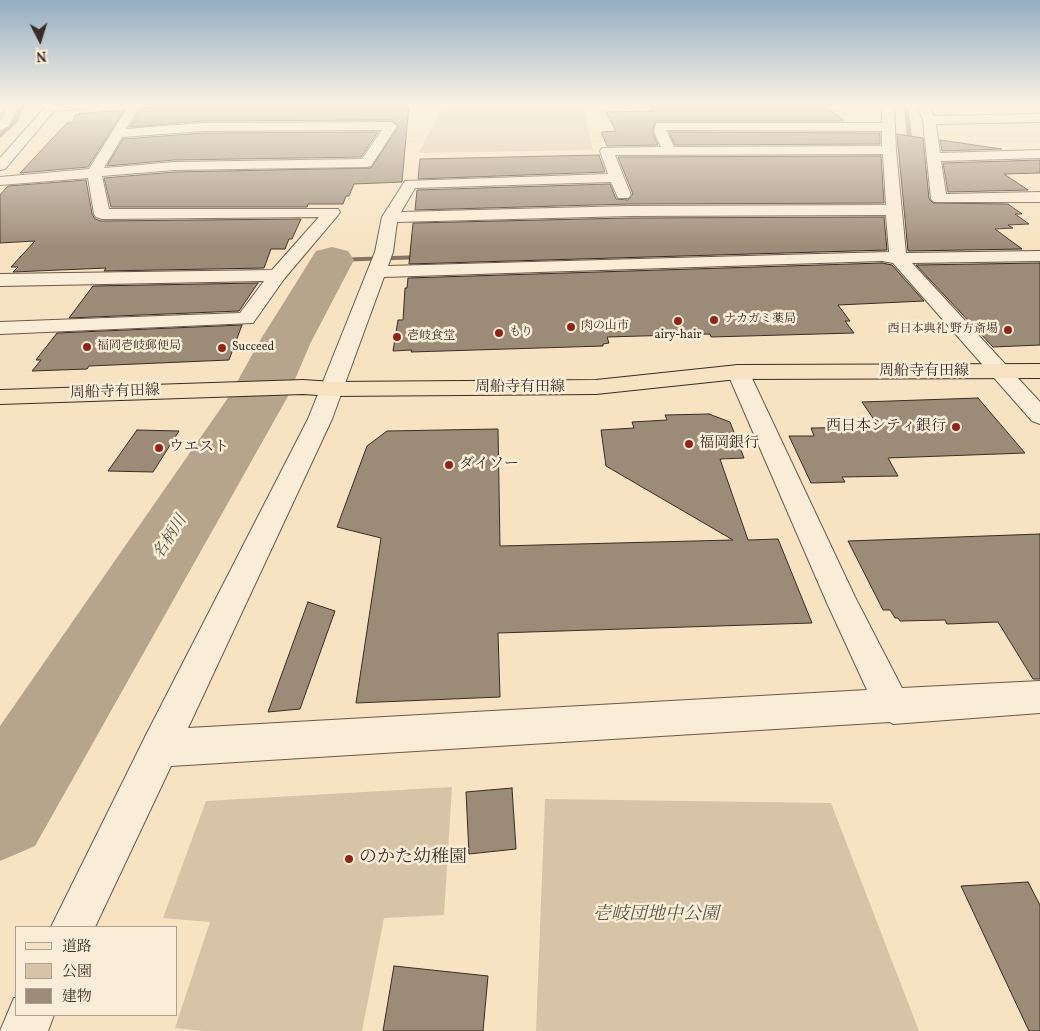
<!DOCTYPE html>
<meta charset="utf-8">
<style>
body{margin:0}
#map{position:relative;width:1040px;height:1031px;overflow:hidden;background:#f7e3c1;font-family:Vollkorn,"Noto Serif JP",serif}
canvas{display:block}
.legend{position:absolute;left:15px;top:926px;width:162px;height:90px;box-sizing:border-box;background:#faedd7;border:1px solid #ada090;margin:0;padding:6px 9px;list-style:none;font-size:15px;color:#392c26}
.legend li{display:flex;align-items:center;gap:10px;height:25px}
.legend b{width:25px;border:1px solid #ada090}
.north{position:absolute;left:15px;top:15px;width:50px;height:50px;-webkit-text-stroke:4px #faedd7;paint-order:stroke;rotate:175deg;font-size:14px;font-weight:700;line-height:20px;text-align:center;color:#392c26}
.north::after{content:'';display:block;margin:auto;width:18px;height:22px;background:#392c26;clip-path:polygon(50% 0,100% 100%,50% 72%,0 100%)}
</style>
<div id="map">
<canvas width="1040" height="1031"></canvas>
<ul class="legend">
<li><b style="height:6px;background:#f7e3c1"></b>道路</li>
<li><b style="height:14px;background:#d7c4a7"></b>公園</li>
<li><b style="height:14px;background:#9c8b77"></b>建物</li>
</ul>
<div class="north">N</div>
</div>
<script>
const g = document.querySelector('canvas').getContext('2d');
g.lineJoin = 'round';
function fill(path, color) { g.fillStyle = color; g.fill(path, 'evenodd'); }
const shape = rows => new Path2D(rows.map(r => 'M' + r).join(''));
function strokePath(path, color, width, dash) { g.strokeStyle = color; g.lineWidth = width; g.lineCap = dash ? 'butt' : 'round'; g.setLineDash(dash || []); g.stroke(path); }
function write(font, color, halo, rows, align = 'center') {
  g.font = font + ' Vollkorn,"Noto Serif JP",serif'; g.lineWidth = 5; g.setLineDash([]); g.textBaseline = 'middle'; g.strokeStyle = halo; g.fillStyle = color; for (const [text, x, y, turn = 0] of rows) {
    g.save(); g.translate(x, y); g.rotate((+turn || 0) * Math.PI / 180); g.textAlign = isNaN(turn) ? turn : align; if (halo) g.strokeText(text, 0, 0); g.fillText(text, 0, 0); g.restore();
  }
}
const green = shape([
 [445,105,583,105,593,150,418,153],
 [452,787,444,915,384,918,362,1031,202,1031,175,1028,210,922,163,918,206,801],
 [545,799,831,803,919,1031,536,1031]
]);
const stream = shape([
 [21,105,25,105,17,123,0,138,0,133,12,122,21,105],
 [904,105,908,105,914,151,911,153,908,151,904,105],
 [423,255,426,255,426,259,332,262,328,260,332,258,423,255]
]);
const river = shape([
 [332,247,348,251,354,260,311,342,287,398,35,846,0,861,0,726,230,395,259,342,316,251,332,247]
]);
const building = shape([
 [191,105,409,105,402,182,354,184,349,196,346,196,343,204,308,204,307,207,111,207,104,178,174,172,371,168,399,126,391,120,203,121,130,127,141,108,191,105],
 [738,105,825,105,844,121,656,121,652,132,658,145,607,146,601,132,616,131,606,112,652,111,650,107,738,105],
 [124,110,88,167,20,173,67,123,73,122,76,114,124,110],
 [378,132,361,157,174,160,107,166,123,139,203,133,378,132],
 [669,132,880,133,880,144,675,145,669,132],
 [897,134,923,138,929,199,933,203,1008,204,1022,214,1015,214,1029,224,1008,225,1013,228,995,229,1022,249,908,251,897,134],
 [940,140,1002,149,942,151,940,140],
 [599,155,605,172,418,179,420,159,599,155],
 [881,156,884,203,629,204,415,210,417,190,610,184,616,199,628,200,633,194,618,157,881,156],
 [1040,160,1040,173,1004,174,1028,190,948,192,943,163,1040,160],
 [86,180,92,214,95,219,101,221,301,219,292,239,289,239,285,249,271,249,264,268,104,271,106,268,13,272,18,267,11,267,35,241,0,243,0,195,8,186,86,180],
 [884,217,887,250,409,264,413,223,629,218,884,217],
 [882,263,892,265,924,301,838,305,850,321,845,321,854,333,711,337,710,334,607,337,609,343,603,344,603,346,411,352,412,350,393,351,398,320,403,320,405,288,407,288,408,278,882,263],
 [1040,263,1040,345,993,347,916,265,1040,263],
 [258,283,239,311,69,318,93,286,258,283],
 [242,325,229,360,89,366,87,369,32,371,41,360,36,360,57,333,242,325],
 [978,398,1025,453,888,458,898,476,842,477,845,482,811,483,789,436,814,436,811,428,879,427,862,402,978,398],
 [709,414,730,422,744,458,720,459,748,540,778,539,812,623,498,633,500,697,356,703,381,538,337,527,367,446,387,431,498,429,500,546,733,540,606,466,601,430,634,428,632,422,667,420,665,415,709,414],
 [137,430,179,431,153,472,108,471,137,430],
 [1040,534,1040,679,1033,679,998,622,947,624,945,620,900,621,898,618,895,618,890,610,883,610,848,541,1040,534],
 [308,602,335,611,300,709,268,712,308,602],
 [512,788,516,849,469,854,466,792,512,788],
 [1028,882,1040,905,1040,1031,1029,1031,961,886,1028,882],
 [394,966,488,976,483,1031,383,1031,394,966]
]);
const minor = shape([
 [7,105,19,105,9,126,0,131,0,121,7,105],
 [47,105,97,105,91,108,54,111,5,169,0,170,0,158,47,105],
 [129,105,141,105,126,129,203,123,391,122,397,126,371,166,366,167,174,170,102,176,109,209,338,209,340,212,338,215,284,279,253,323,0,334,0,322,240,313,264,281,0,286,0,274,272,270,319,217,102,219,96,217,94,214,88,178,0,185,0,177,89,169,129,105],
 [382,130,362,159,174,162,104,168,122,137,203,131,382,130],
 [882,105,894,105,896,150,906,253,1040,251,1040,261,912,263,1040,402,1040,424,1032,421,893,263,882,261,384,277,332,419,188,728,867,690,827,603,727,372,730,367,738,365,746,367,749,372,855,597,902,688,1040,681,1040,713,893,724,890,722,171,766,95,927,51,927,146,735,308,419,375,252,382,217,405,181,608,174,600,151,602,148,661,147,654,132,656,123,882,123,882,105],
 [666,130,882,131,882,146,674,147,666,130],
 [883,154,886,205,629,206,401,212,415,188,611,182,618,198,628,198,631,195,615,155,883,154],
 [886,215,889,252,388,266,393,252,397,222,629,216,886,215],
 [917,105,929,105,934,116,1040,114,1040,122,936,124,940,153,1040,150,1040,158,941,161,946,194,1040,192,1040,202,934,202,931,199,923,120,917,105],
 [14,998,16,998,16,1015,54,1015,48,1031,0,1031,14,998]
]);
const major = shape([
 [1040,364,1040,378,738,379,596,394,333,396,303,394,0,404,0,390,303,380,333,382,596,380,738,365,1040,364]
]);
const markers = [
 [714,320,5,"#8f2418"],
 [678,321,5,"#8f2418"],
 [571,327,5,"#8f2418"],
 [1008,330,5,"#8f2418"],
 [499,333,5,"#8f2418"],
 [397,337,5,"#8f2418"],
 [87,347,5,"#8f2418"],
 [222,348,5,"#8f2418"],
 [956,427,5,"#8f2418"],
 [689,444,5,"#8f2418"],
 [159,448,5,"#8f2418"],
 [449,465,5,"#8f2418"],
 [349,859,5,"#8f2418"]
];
const farPoinames = [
 ["ナカガミ薬局",724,320],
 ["肉の山市",581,327],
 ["西日本典礼 野方斎場",998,330,"right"],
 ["もり",509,333],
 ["airy-hair",678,336,"center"],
 ["壱岐食堂",407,337],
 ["福岡壱岐郵便局",97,347],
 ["Succeed",232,348]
];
const streetNames = [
 ["周船寺有田線",924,372],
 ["周船寺有田線",520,388],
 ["周船寺有田線",115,393,-2]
];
const poiNames = [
 ["西日本シティ銀行",946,427,"right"],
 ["福岡銀行",699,444],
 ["ウエスト",169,448],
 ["ダイソー",459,465]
];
const waterNames = [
 ["名柄川",171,538,-58]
];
const nearPoinames = [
 ["のかた幼稚園",359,859]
];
const nearParknames = [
 ["壱岐団地中公園",656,916]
];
fill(green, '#d7c4a7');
fill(stream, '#847563');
fill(river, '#b6a58c');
fill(building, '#9c8b77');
strokePath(building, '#392c26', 1);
strokePath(minor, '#685a4d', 2);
strokePath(major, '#392c26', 2);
fill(minor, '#faedd7');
fill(major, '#f7e3c1');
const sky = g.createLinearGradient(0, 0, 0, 250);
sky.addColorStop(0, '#94aec3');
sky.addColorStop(0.42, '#fbf2e3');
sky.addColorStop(1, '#fbf2e300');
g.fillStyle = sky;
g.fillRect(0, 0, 1040, 250);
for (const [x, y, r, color] of markers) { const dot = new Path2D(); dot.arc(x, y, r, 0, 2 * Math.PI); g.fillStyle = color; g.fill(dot); strokePath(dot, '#faedd7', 2); }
write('12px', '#392c26', '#faedd7', farPoinames, 'left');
write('15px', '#392c26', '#faedd7', streetNames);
write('15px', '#392c26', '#faedd7', poiNames, 'left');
write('italic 16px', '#5e5045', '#faedd7', waterNames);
write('18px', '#392c26', '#faedd7', nearPoinames, 'left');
write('italic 18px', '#605246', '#faedd7', nearParknames);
</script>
